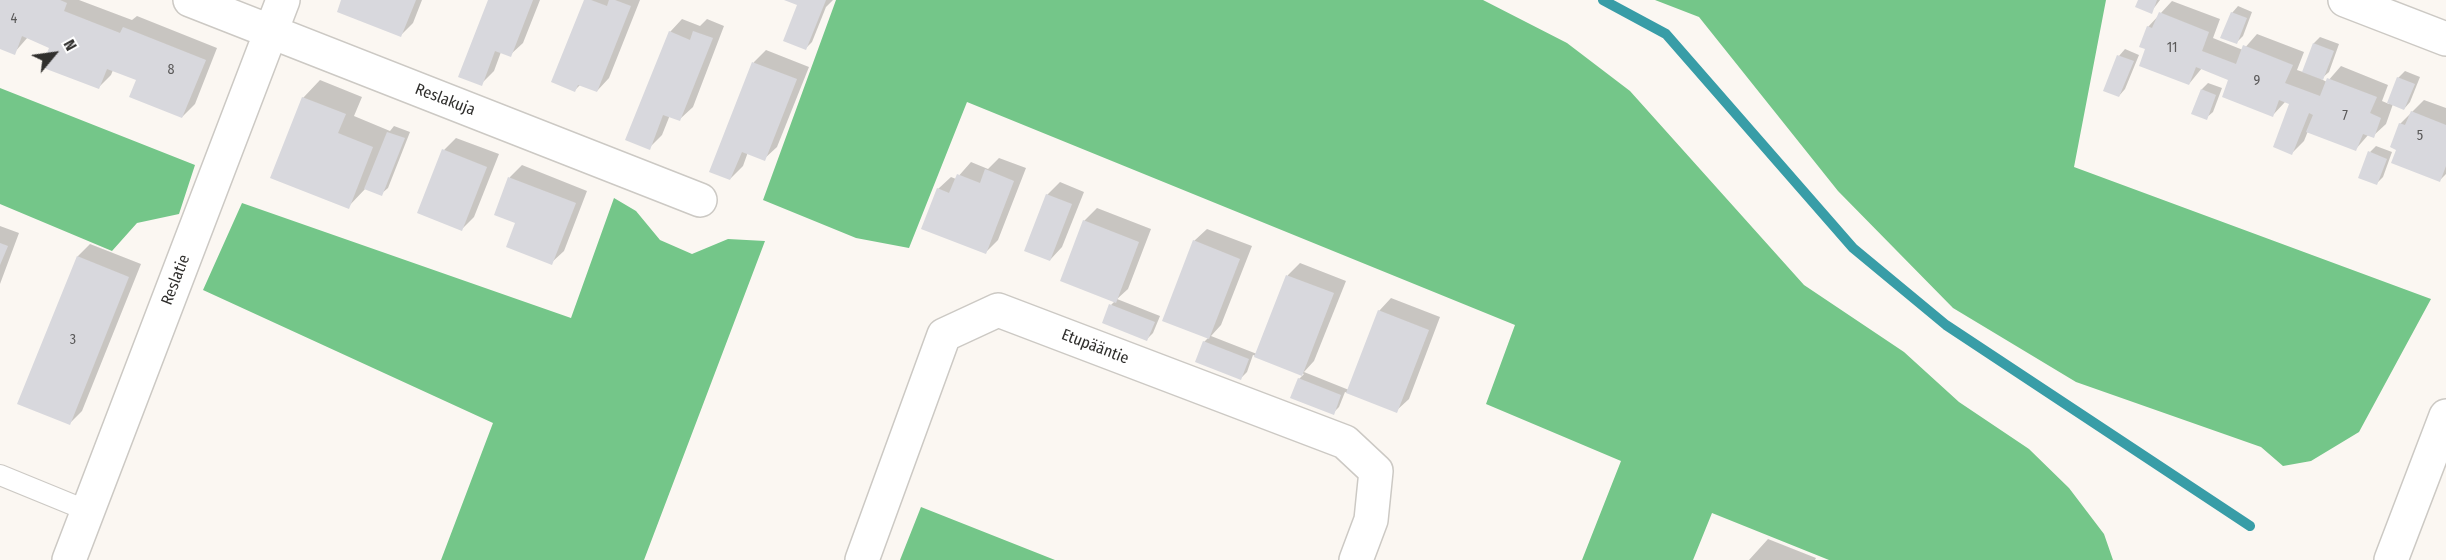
<!DOCTYPE html>
<meta charset="utf-8">
<style>
body{margin:0}
#map{position:relative;width:2446px;height:560px;overflow:hidden;background:#fbf7f2;font-family:"Fira Sans Condensed",sans-serif}
canvas{display:block}
.north{position:absolute;left:24px;top:24px;width:60px;height:60px;-webkit-text-stroke:4px #fff;paint-order:stroke;rotate:61deg;font-size:16px;font-weight:700;line-height:24px;text-align:center;color:#302f2d}
.north::after{content:'';display:block;margin:auto;width:21px;height:27px;background:#302f2d;clip-path:polygon(50% 0,100% 100%,50% 72%,0 100%)}
</style>
<div id="map">
<canvas width="2446" height="560"></canvas>
<div class="north">N</div>
</div>
<script>
const g = document.querySelector('canvas').getContext('2d');
g.lineJoin = 'round';
function fill(path, color) { g.fillStyle = color; g.fill(path, 'evenodd'); }
const shape = rows => new Path2D(rows.map(r => 'M' + r).join(''));
function strokePath(path, color, width, dash) { g.strokeStyle = color; g.lineWidth = width; g.lineCap = dash ? 'butt' : 'round'; g.setLineDash(dash || []); g.stroke(path); }
function write(font, color, halo, rows, align = 'center') {
  g.font = font + ' "Fira Sans Condensed",sans-serif'; g.lineWidth = 6; g.setLineDash([]); g.textBaseline = 'middle'; g.strokeStyle = halo; g.fillStyle = color; for (const [text, x, y, turn = 0] of rows) {
    g.save(); g.translate(x, y); g.rotate((+turn || 0) * Math.PI / 180); g.textAlign = isNaN(turn) ? turn : align; if (halo) g.strokeText(text, 0, 0); g.fillText(text, 0, 0); g.restore();
  }
}
const forest = shape([
 [836,0,1483,0,1567,43,1630,91,1804,285,1904,352,1959,402,2029,449,2069,488,2104,534,2113,560,1829,560,1712,513,1693,560,1582,560,1621,461,1486,404,1515,325,967,102,909,248,856,238,763,200],
 [1655,0,2106,0,2074,167,2431,299,2359,432,2311,461,2283,466,2261,447,2076,382,1953,308,1838,191,1699,17],
 [0,88,195,165,179,214,137,223,112,251,0,204],
 [614,198,636,211,660,240,692,254,728,239,765,241,644,560,441,560,493,423,203,290,242,203,571,318],
 [921,507,1055,560,900,560]
]);
const shadow = shape([
 [0,0,79,0,132,20,137,16,217,48,195,104,182,117,138,79,113,70,111,75,99,87,51,47,28,37,14,53,0,47],
 [343,0,422,0,413,23,401,35],
 [490,0,540,0,523,43,510,55,501,52,494,71,481,84],
 [585,0,640,0,609,78,597,91,581,84,575,90],
 [788,0,833,0,826,7,812,42,806,48,799,4],
 [2140,0,2160,0,2151,12],
 [2172,1,2220,19,2213,38,2243,50,2257,34,2304,52,2297,70,2303,72,2314,43,2320,37,2339,44,2329,72,2321,79,2327,82,2341,66,2388,85,2382,101,2389,104,2398,78,2405,71,2420,77,2410,102,2404,109,2393,104,2386,124,2373,136,2369,134,2355,150,2308,131,2304,141,2292,153,2291,103,2285,102,2273,115,2230,79,2202,68,2189,84,2147,49,2148,27],
 [2238,6,2252,12,2243,36,2236,43,2232,13],
 [682,19,700,26,707,19,724,26,693,107,680,119,670,115,662,135,649,148,670,32],
 [2125,49,2139,55,2125,89,2119,96,2119,56],
 [766,50,809,67,777,147,764,159,748,152,743,166,730,179,711,171,754,62],
 [320,80,362,97,354,116,390,131,394,126,410,132,388,188,381,194,366,188,348,207,303,98],
 [2208,83,2222,88,2213,112,2206,118,2193,113,2202,89],
 [2424,100,2446,108,2446,174,2439,181,2398,149,2400,124],
 [456,138,499,154,474,217,462,229,444,150],
 [2376,146,2392,152,2383,177,2376,184,2370,152],
 [999,158,1026,168,998,240,986,252,938,189,951,177,956,179,971,162,988,169],
 [522,165,587,191,564,251,551,263,517,222,496,214,510,177],
 [1060,182,1084,192,1062,247,1050,260,1047,195],
 [1097,208,1151,229,1128,289,1117,299,1160,316,1153,333,1147,339,1111,305,1115,301,1084,221],
 [0,226,19,233,0,284],
 [1207,229,1252,246,1221,325,1211,336,1257,354,1288,275,1300,263,1346,281,1314,361,1304,372,1349,390,1379,311,1391,298,1440,317,1409,399,1396,411,1345,392,1339,407,1333,413,1299,379,1304,374,1253,355,1247,372,1241,378,1204,342,1209,337,1194,241],
 [90,244,141,264,82,411,70,423,78,256],
 [1768,539,1816,558,1815,560,1749,560]
]);
const stream = shape([
 [1603,0,1666,34,1853,248,1946,325,2250,526]
]);
const building = shape([
 [0,0,60,0,67,3,64,11,120,33,123,27,206,60,182,118,129,97,136,80,107,69,99,89,41,67,49,48,22,36,15,55,0,49],
 [341,0,416,0,401,37,337,12],
 [488,0,533,0,511,57,495,51,482,86,458,77],
 [584,0,591,0,607,6,609,0,615,0,631,6,597,92,578,85,575,92,551,82],
 [784,0,826,0,806,50,783,41,797,5],
 [2138,0,2157,0,2152,14,2135,7],
 [2159,12,2209,32,2202,51,2236,64,2243,45,2293,65,2285,83,2320,96,2327,78,2377,97,2370,113,2381,118,2374,138,2363,134,2356,151,2306,132,2313,115,2309,113,2292,155,2273,147,2289,104,2279,100,2273,117,2222,97,2228,80,2196,67,2189,85,2139,66,2145,49,2139,47,2147,26,2152,28],
 [2231,12,2247,18,2237,44,2220,38],
 [669,31,690,40,693,31,713,38,680,121,663,115,650,150,625,140],
 [2313,43,2334,51,2323,80,2302,72],
 [2117,55,2134,61,2119,97,2103,91],
 [752,62,797,79,765,161,742,152,730,180,709,172],
 [2397,77,2415,84,2404,110,2387,103],
 [2201,89,2216,95,2207,120,2191,114],
 [302,97,346,114,338,133,373,147,349,209,270,178],
 [2411,111,2446,125,2446,166,2440,182,2391,163,2396,150,2390,147,2399,123,2405,125],
 [387,132,405,138,382,196,364,189],
 [442,149,487,167,462,231,417,213],
 [2368,151,2387,159,2377,185,2358,178],
 [985,169,1014,181,986,254,921,229,937,188,949,193,957,174,980,183],
 [508,177,576,203,552,265,506,247,515,223,494,215],
 [1046,194,1072,204,1050,261,1024,251],
 [1083,220,1139,242,1116,303,1060,281],
 [1193,240,1240,259,1209,339,1162,321],
 [0,243,8,246,0,265],
 [77,256,129,277,70,425,17,404],
 [1286,275,1334,293,1302,376,1254,357],
 [1109,304,1155,322,1147,341,1102,323],
 [1378,310,1429,330,1397,413,1346,393],
 [1203,341,1249,359,1241,380,1195,362],
 [1298,378,1341,395,1334,415,1290,398]
]);
const lane = shape([
 [0,475,88,511]
]);
const street = shape([
 [190,0,700,200],
 [2345,0,2446,39],
 [69,560,283,0],
 [862,560,944,335,998,310,1345,442,1376,471,1371,520,1356,560],
 [2391,560,2446,416]
]);
const numberNames = [
 ["4",14,19],
 ["11",2172,48],
 ["8",171,70],
 ["9",2257,81],
 ["7",2345,116],
 ["5",2420,136],
 ["3",73,340]
];
const streetNames = [
 ["Reslakuja",445,100,21],
 ["Reslatie",176,280,-69],
 ["Etupääntie",1095,347,21]
];
fill(forest, '#74c689');
fill(shadow, '#0003');
strokePath(stream, '#389da7', 10);
fill(building, '#d8d8dd');
strokePath(lane, '#ccc9c4', 22);
strokePath(street, '#ccc9c4', 36);
strokePath(lane, '#fff', 20);
strokePath(street, '#fff', 33);
write('14px', '#5a5959', null, numberNames);
write('16px', '#302f2d', '#fff', streetNames);
</script>
